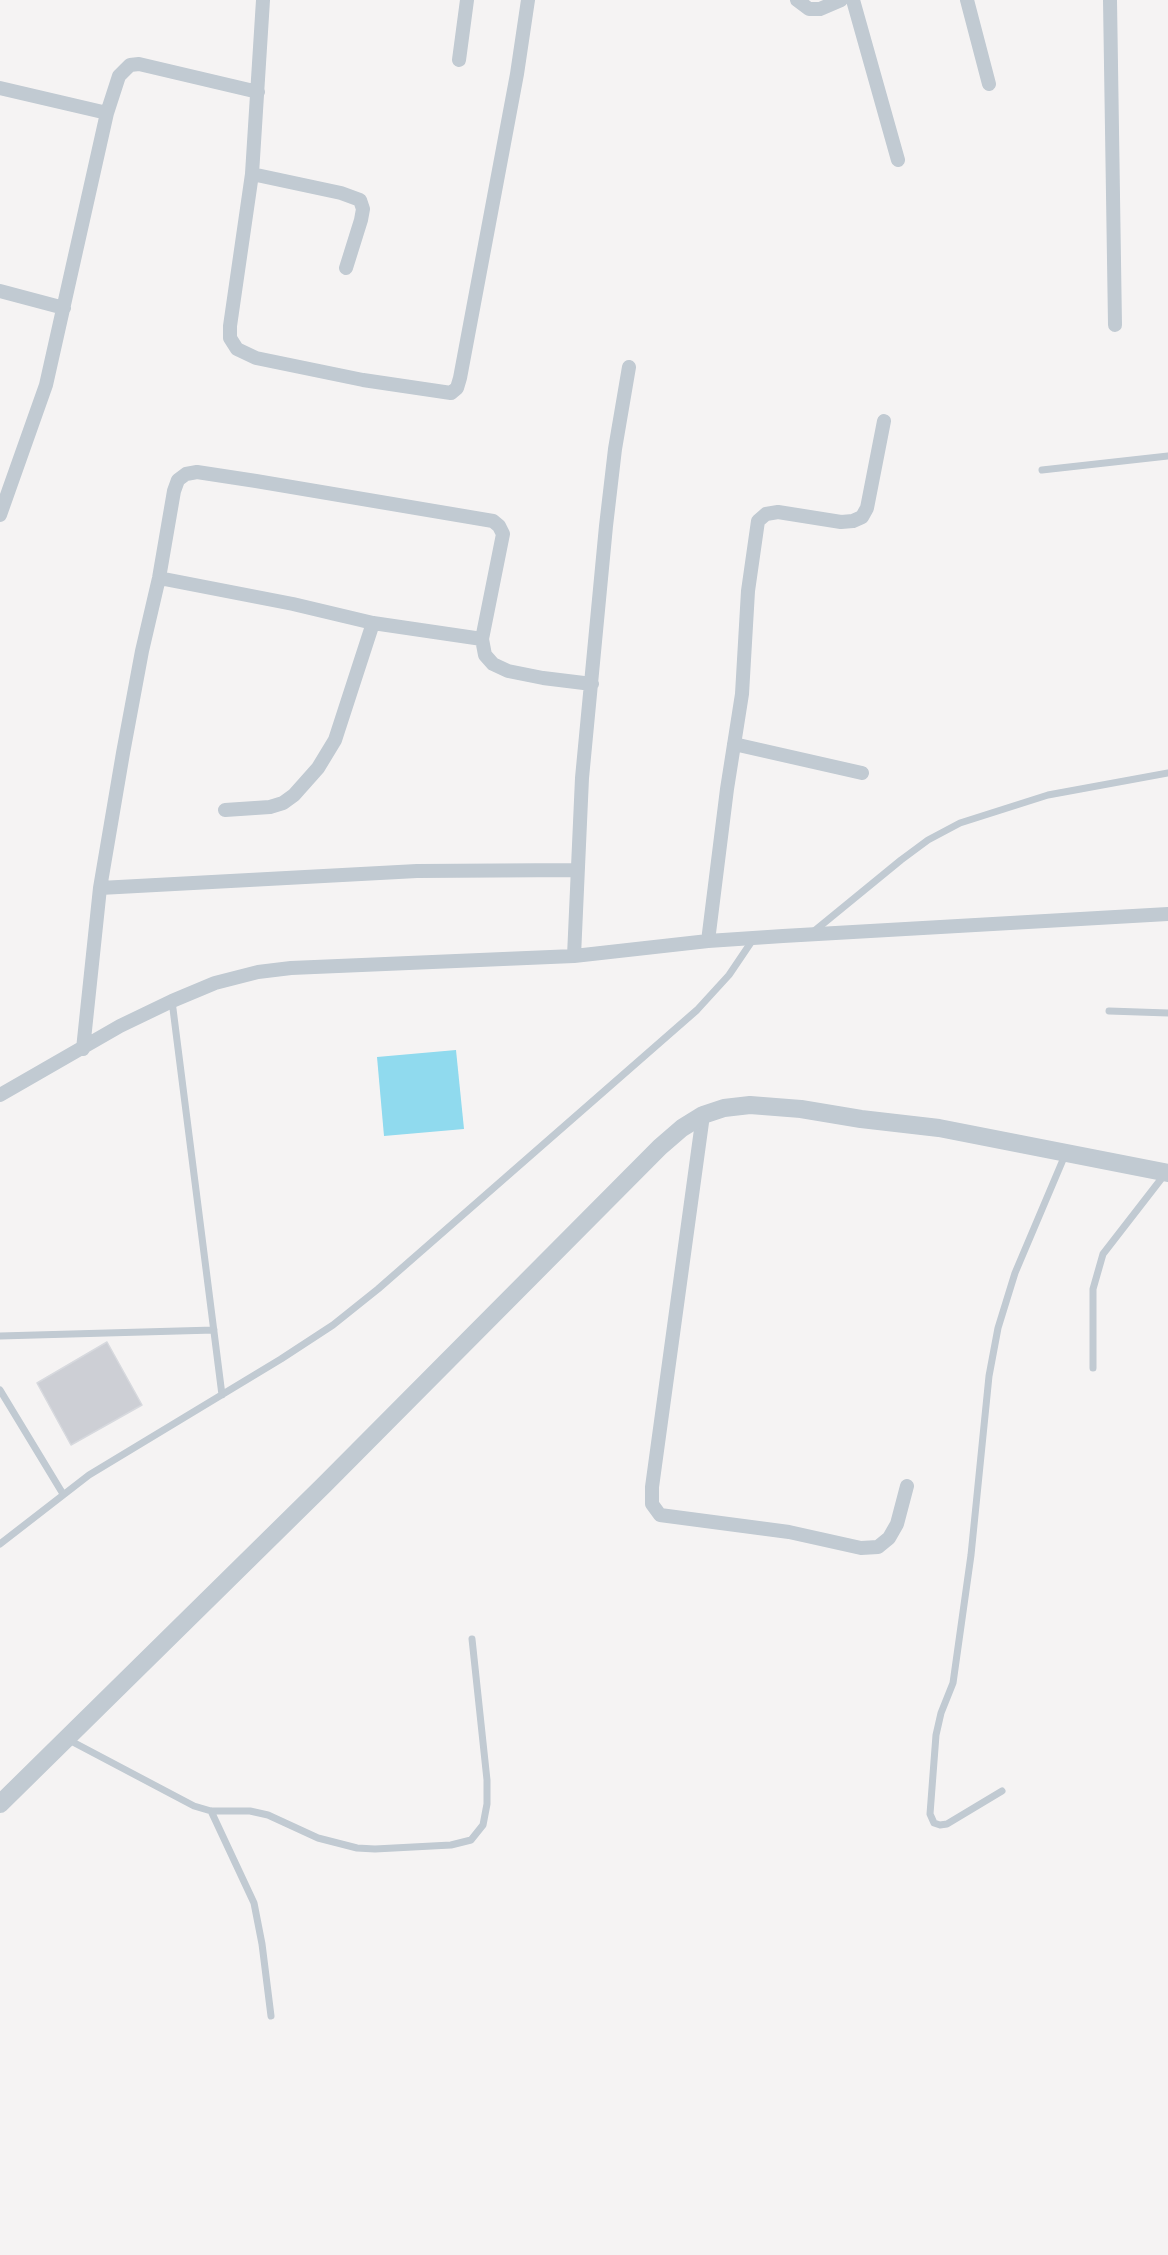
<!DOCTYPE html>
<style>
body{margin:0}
canvas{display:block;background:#f5f3f3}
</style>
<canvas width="1168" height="2255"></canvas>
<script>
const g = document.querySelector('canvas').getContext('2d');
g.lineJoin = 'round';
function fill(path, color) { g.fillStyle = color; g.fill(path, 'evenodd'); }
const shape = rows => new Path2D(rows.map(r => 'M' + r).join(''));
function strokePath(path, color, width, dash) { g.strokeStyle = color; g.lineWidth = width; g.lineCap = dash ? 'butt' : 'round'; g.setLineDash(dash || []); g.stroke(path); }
const water = shape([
 [456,1050,464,1129,384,1136,377,1057]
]);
const building = shape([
 [107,1342,142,1405,71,1445,37,1383,107,1342]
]);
const service = shape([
 [1042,470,1168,456],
 [813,932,901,860,928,840,960,823,1048,795,1168,773],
 [172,1001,222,1395],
 [1109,1011,1168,1013],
 [0,1336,214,1330],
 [1093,1368,1093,1289,1103,1254,1165,1174],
 [0,1390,63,1494],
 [0,1544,89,1475,281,1359,333,1325,378,1289,697,1010,729,975,754,938],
 [69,1740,194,1806,211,1811,250,1811,268,1815,318,1838,357,1848,375,1849,451,1845,471,1840,483,1825,487,1804,487,1780,472,1639],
 [1002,1791,947,1824,940,1825,934,1823,930,1814,936,1735,941,1713,953,1683,971,1555,989,1376,998,1328,1015,1273,1065,1155],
 [211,1811,254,1903,262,1944,271,2016]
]);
const minor = shape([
 [263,0,252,174,230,326,230,338,237,349,256,358,363,380,451,393,457,388,460,378,517,74,528,0],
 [797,0,809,9,820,9,841,0],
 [853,0,898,160],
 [967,0,989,84],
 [1110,0,1115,325],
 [459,60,467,0],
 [0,88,107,113],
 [252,174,341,193,360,200,363,209,361,220,346,268],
 [0,291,64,308],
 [0,515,46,385,107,113,119,76,130,65,139,64,258,92],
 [159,578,293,604,373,623,482,639],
 [734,744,862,773],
 [225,810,270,807,283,803,294,795,318,768,335,740,373,623],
 [100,888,417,871,577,870],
 [708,941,727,789,742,694,748,591,758,521,766,514,778,512,841,522,853,521,862,517,867,508,884,421],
 [574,956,582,778,606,526,615,449,629,367],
 [83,1049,100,888,123,753,142,651,159,578,174,491,178,480,186,474,197,472,256,481,493,521,499,526,503,534,482,639,485,655,493,664,508,671,543,678,592,684],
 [0,1095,120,1026,172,1001,215,983,258,972,291,968,574,956,708,941,783,936,1168,914],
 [703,1115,652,1487,652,1504,660,1515,789,1532,861,1548,878,1547,889,1538,897,1524,907,1486]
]);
const tertiary = shape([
 [0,1804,324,1485,660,1147,682,1128,703,1115,724,1108,750,1105,801,1109,861,1119,939,1128,1168,1173]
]);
fill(water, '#90daee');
fill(building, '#cdcfd5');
strokePath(building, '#d7d9de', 1.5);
strokePath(service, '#c1cad2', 7);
strokePath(minor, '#c1cad2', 14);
strokePath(tertiary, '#c1cad2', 18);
</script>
